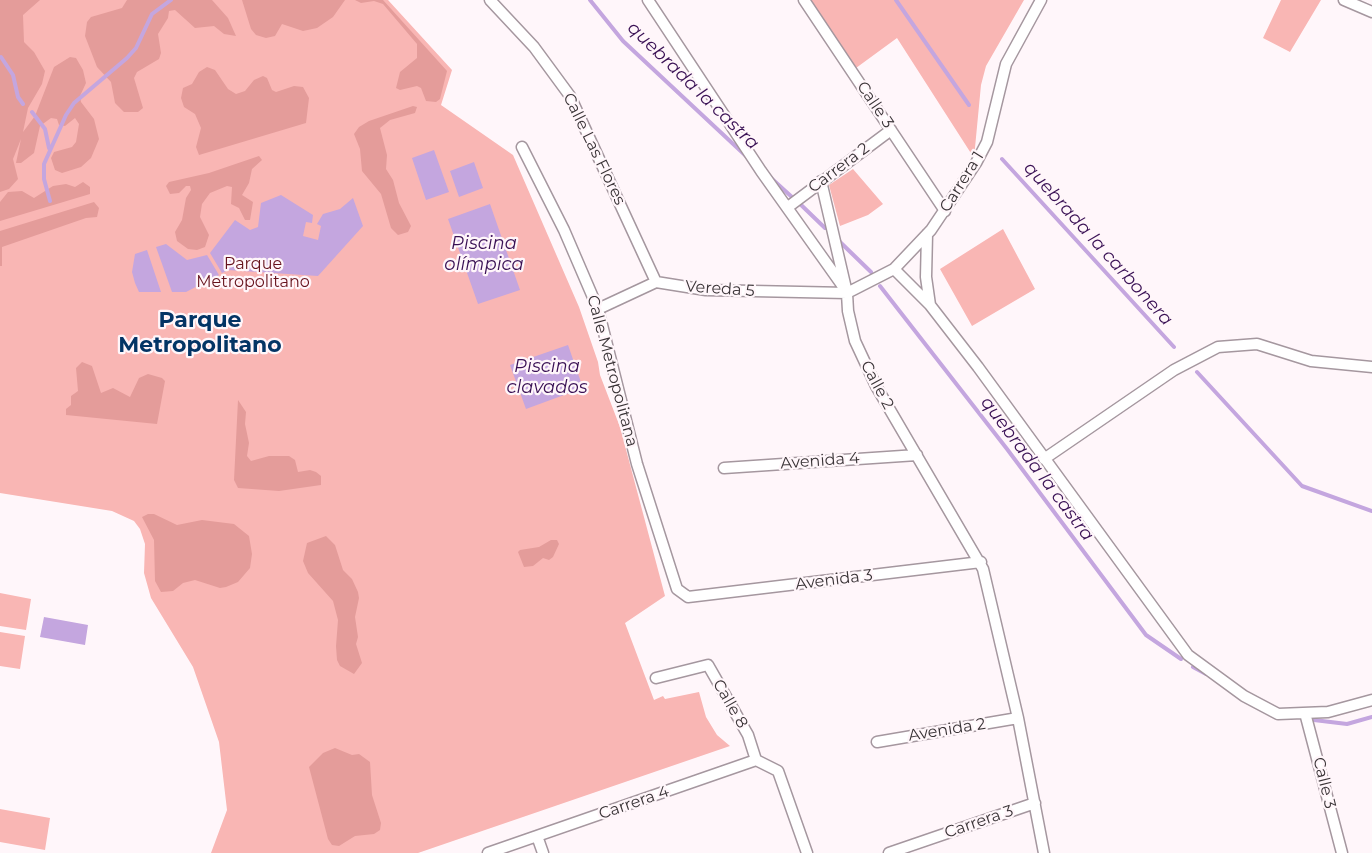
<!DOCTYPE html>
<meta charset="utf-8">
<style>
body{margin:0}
canvas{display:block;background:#fff6fa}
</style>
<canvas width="1372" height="853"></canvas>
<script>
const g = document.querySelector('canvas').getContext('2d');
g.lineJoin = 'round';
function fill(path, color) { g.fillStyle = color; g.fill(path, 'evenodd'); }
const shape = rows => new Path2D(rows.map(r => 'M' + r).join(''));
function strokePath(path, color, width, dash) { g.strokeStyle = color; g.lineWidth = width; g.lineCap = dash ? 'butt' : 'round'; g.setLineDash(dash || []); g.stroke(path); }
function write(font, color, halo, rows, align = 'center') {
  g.font = font + ' Montserrat,sans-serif'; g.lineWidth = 4.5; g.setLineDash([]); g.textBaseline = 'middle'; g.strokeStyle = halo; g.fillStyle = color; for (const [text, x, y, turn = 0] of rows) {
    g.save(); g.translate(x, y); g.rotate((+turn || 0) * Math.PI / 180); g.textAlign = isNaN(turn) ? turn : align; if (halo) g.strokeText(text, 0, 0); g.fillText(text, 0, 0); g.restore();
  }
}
const green = shape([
 [0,0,388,0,452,70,441,105,513,155,579,307,598,362,600,375,620,427,665,596,625,623,654,700,663,696,665,699,699,692,706,717,717,735,730,746,418,853,211,853,227,810,219,742,193,667,151,598,144,573,145,544,140,529,134,521,112,511,0,493],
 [810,0,1024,0,986,66,981,85,974,158,897,38,856,68],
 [1281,0,1321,0,1290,52,1263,38],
 [853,169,883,204,868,215,840,226,829,185],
 [1003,229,1035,289,972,326,940,269],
 [0,593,31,599,26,630,0,626],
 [0,632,25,636,20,669,0,666],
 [0,809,50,818,45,850,0,842]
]);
const forest = shape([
 [0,0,40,0,23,15,24,42,34,52,45,71,42,84,28,108,23,132,35,116,54,67,70,57,76,58,83,70,86,83,80,96,81,102,94,119,99,139,91,158,81,167,62,173,55,170,51,158,54,152,72,147,76,142,79,124,75,118,65,126,59,125,57,119,51,118,40,126,34,153,21,163,16,163,21,139,13,159,18,179,9,189,0,192],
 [127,0,212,0,228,18,236,36,224,34,214,26,195,28,175,10,169,11,168,18,158,34,161,53,159,59,137,72,134,78,143,108,138,112,124,112,115,103,111,82,97,67,85,36,87,22,91,17,122,8],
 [242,0,345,0,333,17,317,28,303,31,282,24,275,36,266,38,256,35,251,29],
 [355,0,383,0,447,71,440,99,436,102,426,101,421,88,417,86,400,90,396,88,400,72,417,58,417,44,383,4,374,1,361,3],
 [207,67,215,70,228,89,236,94,245,91,254,80,263,76,267,78,272,90,276,92,294,86,303,87,309,98,306,123,199,155,196,147,201,128,195,114,184,107,181,98,183,88,192,84,199,72],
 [413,106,417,107,415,113,390,120,380,128,387,155,386,169,393,180,399,203,411,226,408,232,398,235,391,228,381,194,362,171,360,149,354,134,359,127,369,121],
 [259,156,262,160,252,169,249,183,242,195,253,202,250,220,245,220,239,208,231,204,232,187,227,186,210,193,202,204,200,217,209,235,205,247,197,250,188,249,177,241,175,232,182,220,186,198,191,190,190,186,186,186,179,193,170,194,166,186,169,182,209,173],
 [83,182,90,187,90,194,0,221,0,202,8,192,22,191,34,198,53,186,66,184,75,187],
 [94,202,99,208,97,217,86,218,2,247,2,266,0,266,0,231],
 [82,362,92,366,101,393,113,388,130,397,139,378,148,374,162,378,165,381,157,424,66,415,66,409,71,405,71,396,78,391,76,368],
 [238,400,246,412,245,424,249,443,247,456,251,461,269,456,289,456,295,460,298,472,310,470,316,472,321,476,321,485,279,491,238,488,234,480],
 [148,514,154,514,177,525,202,520,234,524,249,536,252,554,250,568,238,582,226,587,220,588,195,580,183,583,173,591,161,592,155,581,154,540,142,517],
 [326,536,335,545,343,570,352,579,358,592,359,598,355,617,358,637,356,644,362,663,354,674,340,666,337,660,336,646,338,620,333,601,308,573,303,561,307,543],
 [551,540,557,540,559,544,553,557,549,560,543,558,533,566,524,567,518,552,520,550,539,547],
 [335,748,352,755,359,754,370,762,372,795,381,823,380,830,374,834,355,836,339,846,332,845,328,839,309,767,323,753]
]);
const water = shape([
 [434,150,449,192,426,200,412,158],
 [474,162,483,188,459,197,450,171],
 [281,195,313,215,312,223,306,222,303,236,318,240,321,226,317,224,323,214,340,209,353,198,363,226,318,276,228,270,222,273,210,253,235,220,250,230,258,227,261,203],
 [490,204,520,290,478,304,448,219],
 [166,244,187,260,207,255,219,275,186,292,172,292,156,247],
 [147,250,161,292,139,292,135,283,132,272,135,254],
 [568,345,583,388,526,409,510,365],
 [44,617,88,625,85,645,40,637]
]);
const stream = shape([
 [590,0,623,41,746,156],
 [896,0,969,105],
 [1,57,13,75,18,97,23,104],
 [32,112,45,129,49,148],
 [1002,159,1174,347],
 [771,178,793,198],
 [50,201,44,179,44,164,66,115,74,103,127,58,136,48,152,14,171,0],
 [798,202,825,228],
 [838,240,871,272],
 [880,286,1007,449,1146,635,1181,659],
 [1197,372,1302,486,1372,511],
 [1193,667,1206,674],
 [1314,720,1347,724,1372,717]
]);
const minor = shape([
 [490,0,534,47,570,96,656,282],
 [648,0,761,171,842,285],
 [804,0,945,211],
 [1344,0,1372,12],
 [522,147,564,230,598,309,637,464,677,589,688,597,981,562],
 [821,181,847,293,848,311,855,341,876,386,983,569,1018,718,1044,853],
 [788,207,891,130],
 [927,234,926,277,930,305],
 [894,269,930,305,978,367,1188,655,1244,696,1278,714,1328,712,1372,700],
 [598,309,656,282,706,290,847,293,894,269,931,230,976,163,987,142,1006,64,1041,0],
 [1044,459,1174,370,1218,347,1257,344,1311,361,1372,367],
 [724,468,917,455],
 [656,678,708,665,748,735,756,760],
 [1305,713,1342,853],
 [877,742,1018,718],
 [537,836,543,853],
 [488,853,756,760,778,771,807,853],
 [889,853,1035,803]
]);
const streetNames = [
 ["Calle 3",875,105,56],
 ["Calle Las Flores",594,149,64],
 ["Carrera 2",839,168,-37],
 ["Carrera 1",962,182,-58],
 ["Vereda 5",720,289,4],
 ["Calle Metropolitana",612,371,75],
 ["Calle 2",877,385,62],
 ["Avenida 4",820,461,-4],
 ["Avenida 3",834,580,-7],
 ["Calle 8",730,704,60],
 ["Avenida 2",947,730,-9],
 ["Calle 3",1324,783,76],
 ["Carrera 4",634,803,-19],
 ["Carrera 3",979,822,-19]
];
const parkNames = [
 ["Parque",253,264],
 ["Metropolitano",253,282]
];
const waterNames = [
 ["quebrada la castra",693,86,44],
 ["Piscina",484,244],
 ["olímpica",484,265],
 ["quebrada la carbonera",1098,244,48],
 ["Piscina",547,367],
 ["clavados",547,388],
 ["quebrada la castra",1037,469,53]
];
const districtNames = [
 ["Parque",200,321],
 ["Metropolitano",200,346]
];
fill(green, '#f9b6b4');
fill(forest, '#e49c9a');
fill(water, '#c4a6df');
strokePath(stream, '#c4a6df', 4);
strokePath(minor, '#a5979f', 13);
strokePath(minor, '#fff', 10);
write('16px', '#393336', '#fff6fa', streetNames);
write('16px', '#66121c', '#fff6fa', parkNames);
write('italic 18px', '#391054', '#fff6fa', waterNames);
write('bold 22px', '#033465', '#fff6fa', districtNames);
</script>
